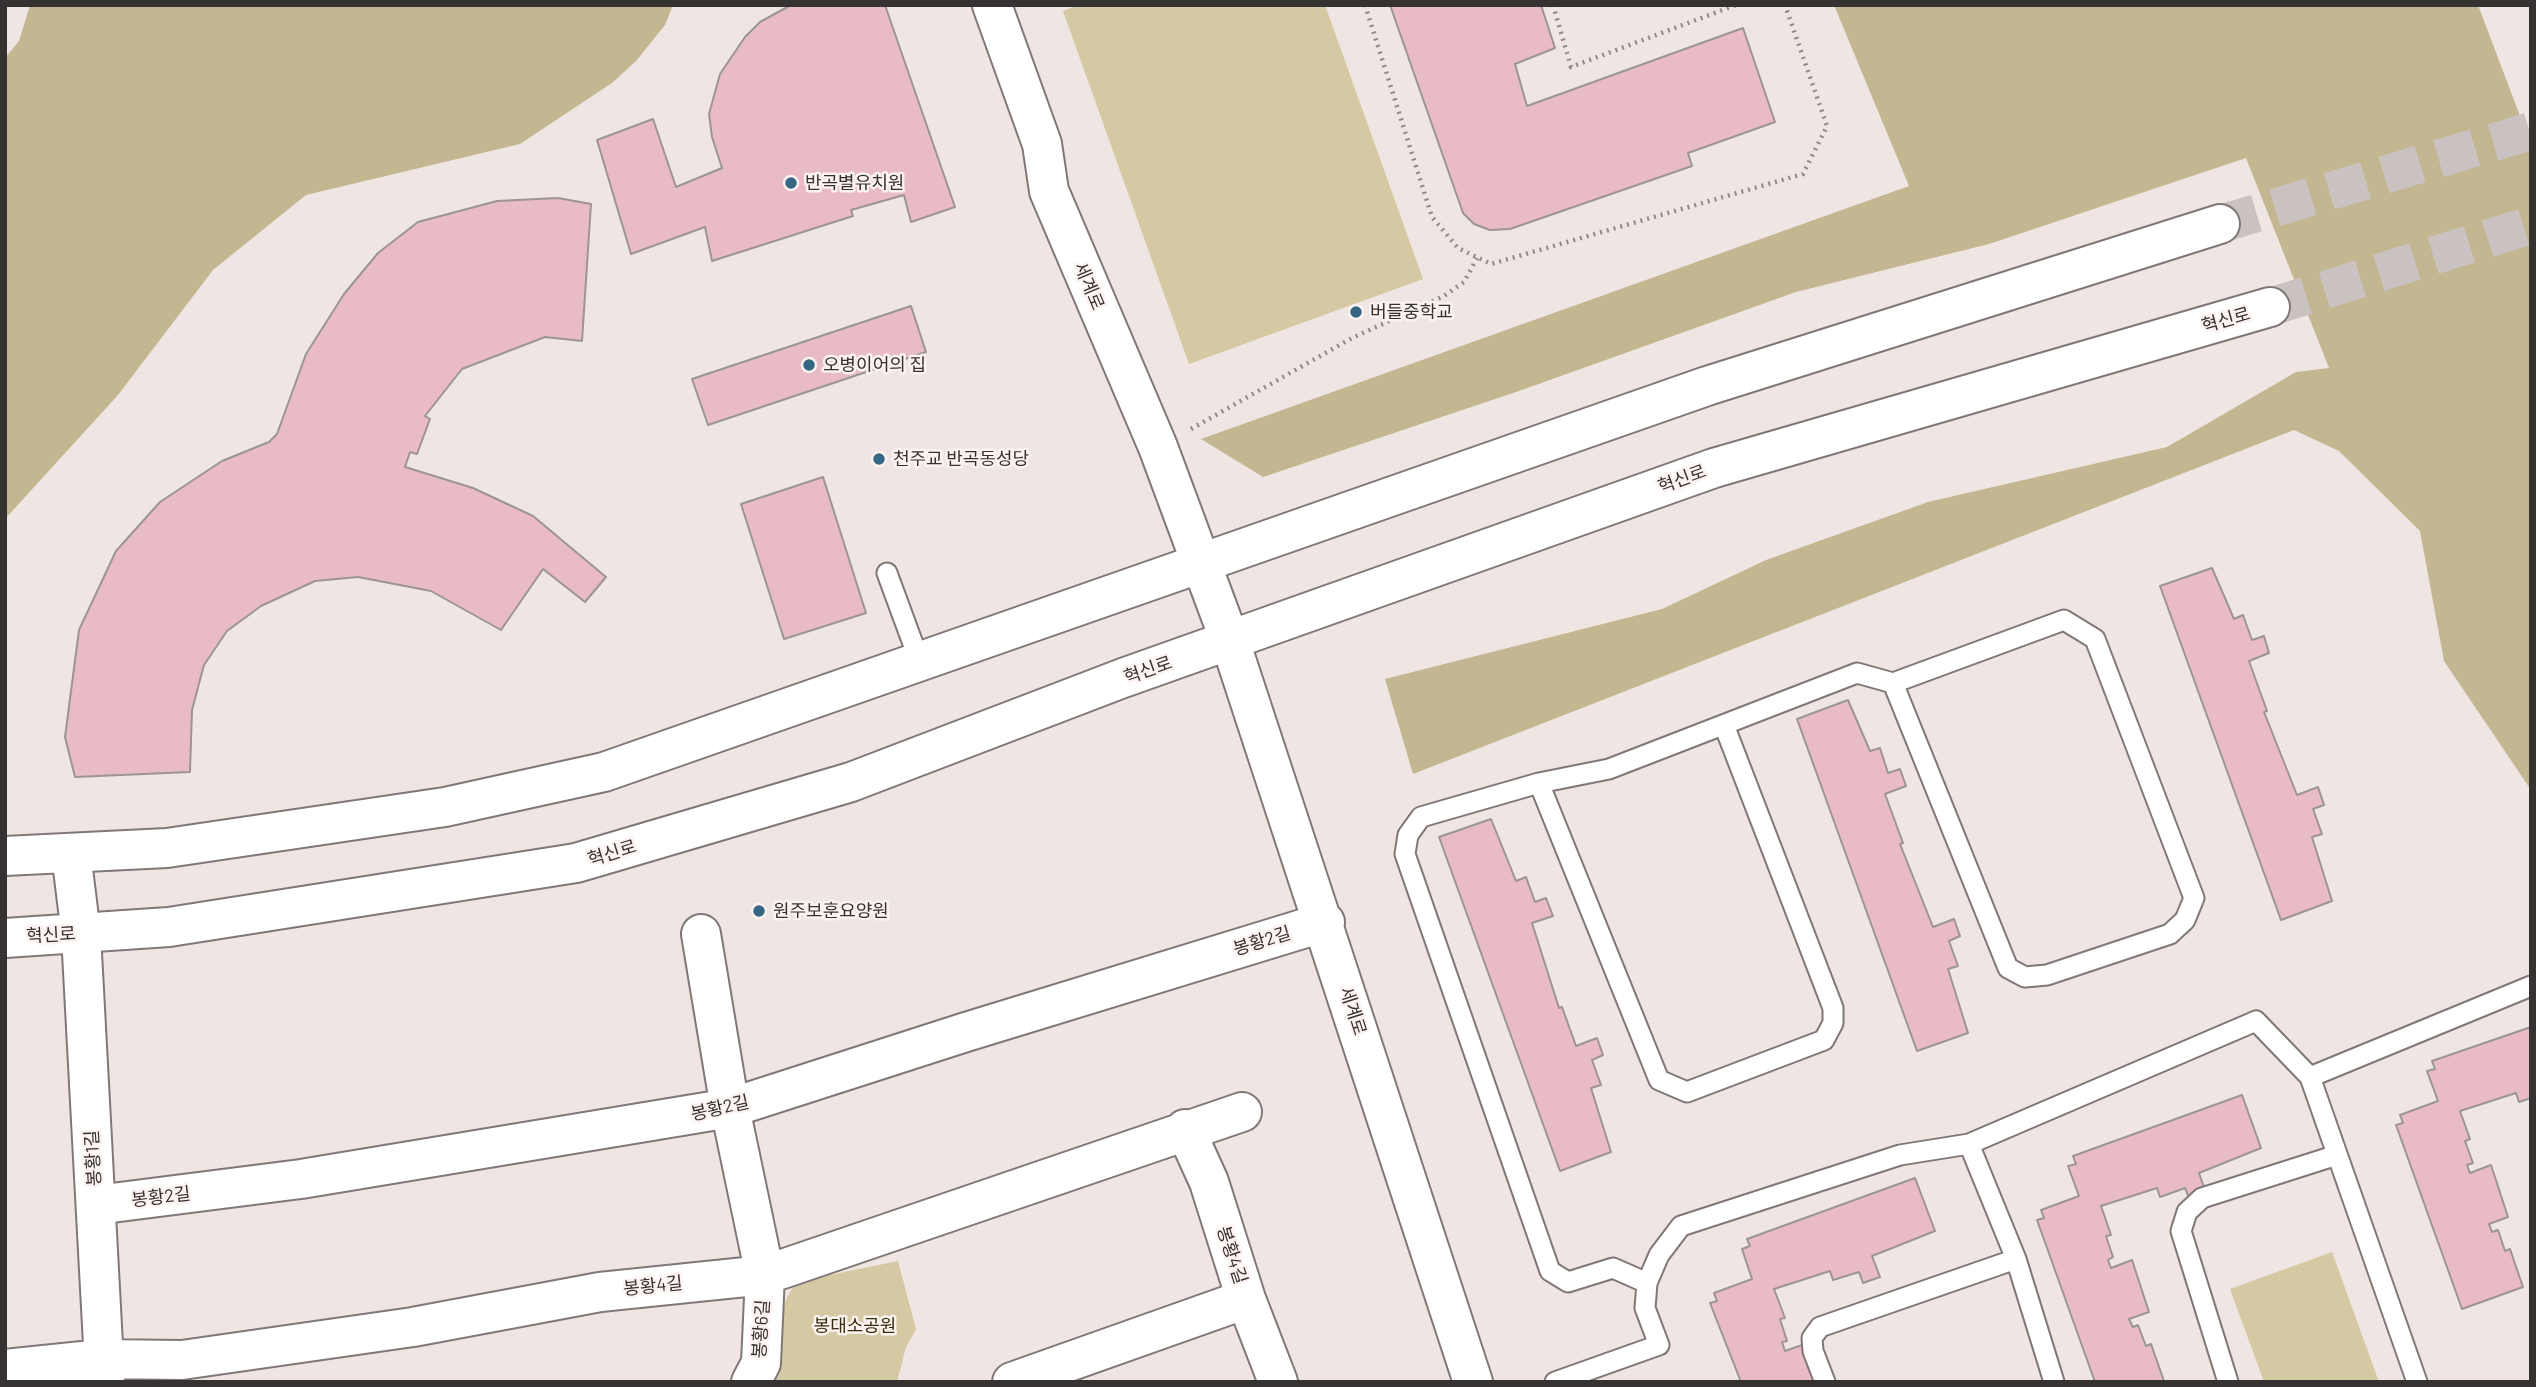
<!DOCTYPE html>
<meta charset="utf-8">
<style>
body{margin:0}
#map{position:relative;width:2536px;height:1387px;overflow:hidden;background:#efe6e4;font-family:Barlow,sans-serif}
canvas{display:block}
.frame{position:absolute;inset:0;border:7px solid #353231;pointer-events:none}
</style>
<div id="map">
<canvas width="2536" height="1387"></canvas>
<div class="frame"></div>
</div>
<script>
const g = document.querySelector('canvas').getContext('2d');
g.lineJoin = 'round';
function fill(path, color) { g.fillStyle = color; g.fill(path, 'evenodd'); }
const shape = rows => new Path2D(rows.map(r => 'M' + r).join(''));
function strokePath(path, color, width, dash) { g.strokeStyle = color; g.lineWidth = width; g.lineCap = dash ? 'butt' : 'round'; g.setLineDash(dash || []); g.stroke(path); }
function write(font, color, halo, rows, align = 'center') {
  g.font = font + ' Barlow,"Noto Sans KR",sans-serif'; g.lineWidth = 5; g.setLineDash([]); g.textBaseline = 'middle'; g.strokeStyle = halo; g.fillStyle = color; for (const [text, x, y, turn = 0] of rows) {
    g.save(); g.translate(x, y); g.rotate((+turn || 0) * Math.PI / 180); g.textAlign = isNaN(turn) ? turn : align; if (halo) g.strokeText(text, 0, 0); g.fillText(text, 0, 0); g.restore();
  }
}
const green = shape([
 [1079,5,1325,5,1423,279,1189,364,1063,11],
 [2332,1252,2379,1382,2264,1382,2230,1289],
 [898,1261,916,1329,906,1347,897,1382,766,1382,786,1299,793,1287,810,1279]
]);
const forest = shape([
 [30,5,673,5,665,25,636,61,612,83,520,144,306,195,213,270,118,395,5,519,5,58,19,41],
 [1834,5,2478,5,2531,145,2531,790,2444,661,2420,531,2339,451,2294,430,1413,774,1385,679,1662,609,1766,560,1928,502,2167,447,2296,372,2329,368,2246,158,1989,244,1796,292,1519,391,1263,477,1201,439,1909,186]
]);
const building = shape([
 [791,5,885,5,955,207,911,222,904,195,851,210,853,216,712,261,705,227,631,254,597,140,653,119,676,187,722,168,712,137,709,114,720,74,745,37,760,22,791,5],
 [1390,5,1541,5,1555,48,1515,64,1527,106,1743,28,1775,122,1688,153,1692,166,1510,229,1490,230,1474,224,1463,213,1390,5],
 [558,198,591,204,582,341,545,337,462,369,425,416,430,419,417,454,410,452,405,467,473,488,533,516,606,577,585,602,543,569,501,630,431,591,358,577,315,581,261,606,227,631,204,665,192,710,190,772,75,777,65,737,79,630,116,551,160,502,222,461,269,442,277,434,306,354,344,294,378,253,418,222,497,201,558,198],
 [911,306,926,352,708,425,692,379,911,306],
 [823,477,866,613,784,639,741,504,823,477],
 [2212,568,2234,619,2243,615,2252,640,2264,636,2269,653,2249,661,2267,711,2264,712,2297,795,2318,787,2324,805,2313,809,2322,834,2312,837,2332,901,2281,920,2160,586,2212,568],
 [1848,700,1870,751,1880,748,1888,773,1900,769,1906,786,1885,794,1903,843,1900,844,1933,927,1954,919,1960,936,1949,941,1958,966,1948,969,1968,1033,1917,1051,1797,719,1848,700],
 [1491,819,1516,881,1526,877,1535,902,1546,898,1553,916,1532,923,1559,1008,1562,1007,1576,1046,1597,1038,1603,1055,1592,1060,1601,1085,1591,1088,1611,1152,1560,1171,1439,837,1491,819],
 [2531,1027,2531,1098,2519,1102,2516,1093,2460,1111,2470,1139,2465,1141,2473,1163,2467,1165,2470,1173,2491,1165,2508,1217,2489,1224,2492,1232,2498,1230,2505,1251,2510,1249,2523,1287,2462,1309,2396,1125,2403,1123,2400,1115,2438,1101,2427,1071,2435,1069,2432,1061,2531,1027],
 [2242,1095,2261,1148,2199,1173,2206,1193,2190,1200,2185,1188,2160,1197,2157,1188,2101,1206,2111,1235,2106,1236,2113,1257,2108,1260,2111,1268,2132,1260,2149,1312,2129,1319,2133,1327,2138,1325,2146,1346,2151,1344,2164,1381,2095,1382,2037,1220,2044,1218,2041,1210,2079,1196,2068,1166,2076,1164,2073,1156,2242,1095],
 [1915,1178,1935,1231,1872,1256,1880,1277,1863,1283,1859,1272,1833,1280,1830,1271,1774,1289,1785,1318,1780,1319,1787,1341,1782,1342,1785,1351,1805,1344,1818,1382,1741,1382,1710,1303,1717,1301,1714,1293,1752,1279,1742,1249,1750,1246,1747,1239,1915,1178]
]);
const secondaryTunnel = shape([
 [2220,224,2531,131],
 [2270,307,2531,225]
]);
const path = shape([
 [1365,5,1432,217,1458,248,1491,264,1803,174,1827,126,1785,5],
 [1553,5,1571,67,1736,5],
 [1191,429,1352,338,1444,296,1464,282,1477,258]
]);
const lane = shape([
 [887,573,919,660],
 [1539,783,1659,1080,1687,1092,1824,1040,1833,1023,1833,1008,1724,725],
 [2310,1077,2531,986],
 [1969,1144,2016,1259,2054,1382],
 [1647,1283,1613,1268,1568,1282,1550,1271,1405,854,1408,835,1421,817,1539,783,1609,769,1857,673,1893,683,2064,620,2095,639,2194,898,2185,920,2170,934,2047,975,2025,977,2008,968,1893,683],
 [1555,1382,1659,1345,1645,1308,1647,1283,1659,1255,1681,1226,1900,1155,1969,1144,2256,1021,2310,1077,2417,1382],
 [1825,1382,1813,1351,1812,1338,1820,1327,2016,1259],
 [2228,1382,2181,1231,2187,1212,2202,1198,2337,1155]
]);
const street = shape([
 [81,934,105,1382],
 [701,934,730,1108,765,1275,761,1363,751,1382],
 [1185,1129,1209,1182,1246,1299,1278,1382],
 [96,1205,301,1179,730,1108,966,1032,1325,922],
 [5,1369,102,1359,182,1360,413,1327,600,1292,765,1275,1242,1112],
 [1012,1382,1246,1299]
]);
const secondary = shape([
 [992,5,1042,144,1049,191,1158,447,1230,641,1473,1382],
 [71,853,81,934],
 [5,856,167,848,445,807,604,772,1707,386,2220,224],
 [5,938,169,927,576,863,851,782,1123,678,1714,468,2270,307]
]);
const markers = [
 [791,183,7,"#356785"],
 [1356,312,7,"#356785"],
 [809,365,7,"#356785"],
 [879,459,7,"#356785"],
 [759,911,7,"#356785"]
];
const poiNames = [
 ["반곡별유치원",805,183],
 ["버들중학교",1370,312],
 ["오병이어의 집",823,365],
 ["천주교 반곡동성당",893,459],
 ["원주보훈요양원",773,911]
];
const streetNames = [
 ["세계로",1089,286,67],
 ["혁신로",2226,320,-16],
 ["혁신로",1682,479,-20],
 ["혁신로",1148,670,-19],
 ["혁신로",612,853,-17],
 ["혁신로",51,935,-3],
 ["봉황2길",1262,941,-17],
 ["세계로",1353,1011,72],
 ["봉황2길",720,1108,-13],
 ["봉황1길",93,1158,-93],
 ["봉황2길",161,1197,-7],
 ["봉황4길",1232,1255,72],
 ["봉황4길",653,1286,-6],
 ["봉황6길",761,1329,-86]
];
const parkNames = [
 ["봉대소공원",855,1326]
];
fill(green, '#d4c9a2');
fill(forest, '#c2b790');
fill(building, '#e8bbc7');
strokePath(building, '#9c9496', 2);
strokePath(secondaryTunnel, '#cac2c0', 38, [38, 19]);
strokePath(lane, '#807876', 23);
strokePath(street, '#807876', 42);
strokePath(secondary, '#807876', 42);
strokePath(path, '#908a89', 4.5, [2, 5]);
strokePath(lane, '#fff', 19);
strokePath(street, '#fff', 38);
strokePath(secondary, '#fff', 38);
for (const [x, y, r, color] of markers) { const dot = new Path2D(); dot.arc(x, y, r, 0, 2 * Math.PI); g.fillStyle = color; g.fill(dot); strokePath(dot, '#fcf3f1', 2.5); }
write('18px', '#353231', '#fcf3f1', poiNames, 'left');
write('18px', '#353231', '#fcf3f1', streetNames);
write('18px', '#362c0c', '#fcf3f1', parkNames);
</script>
